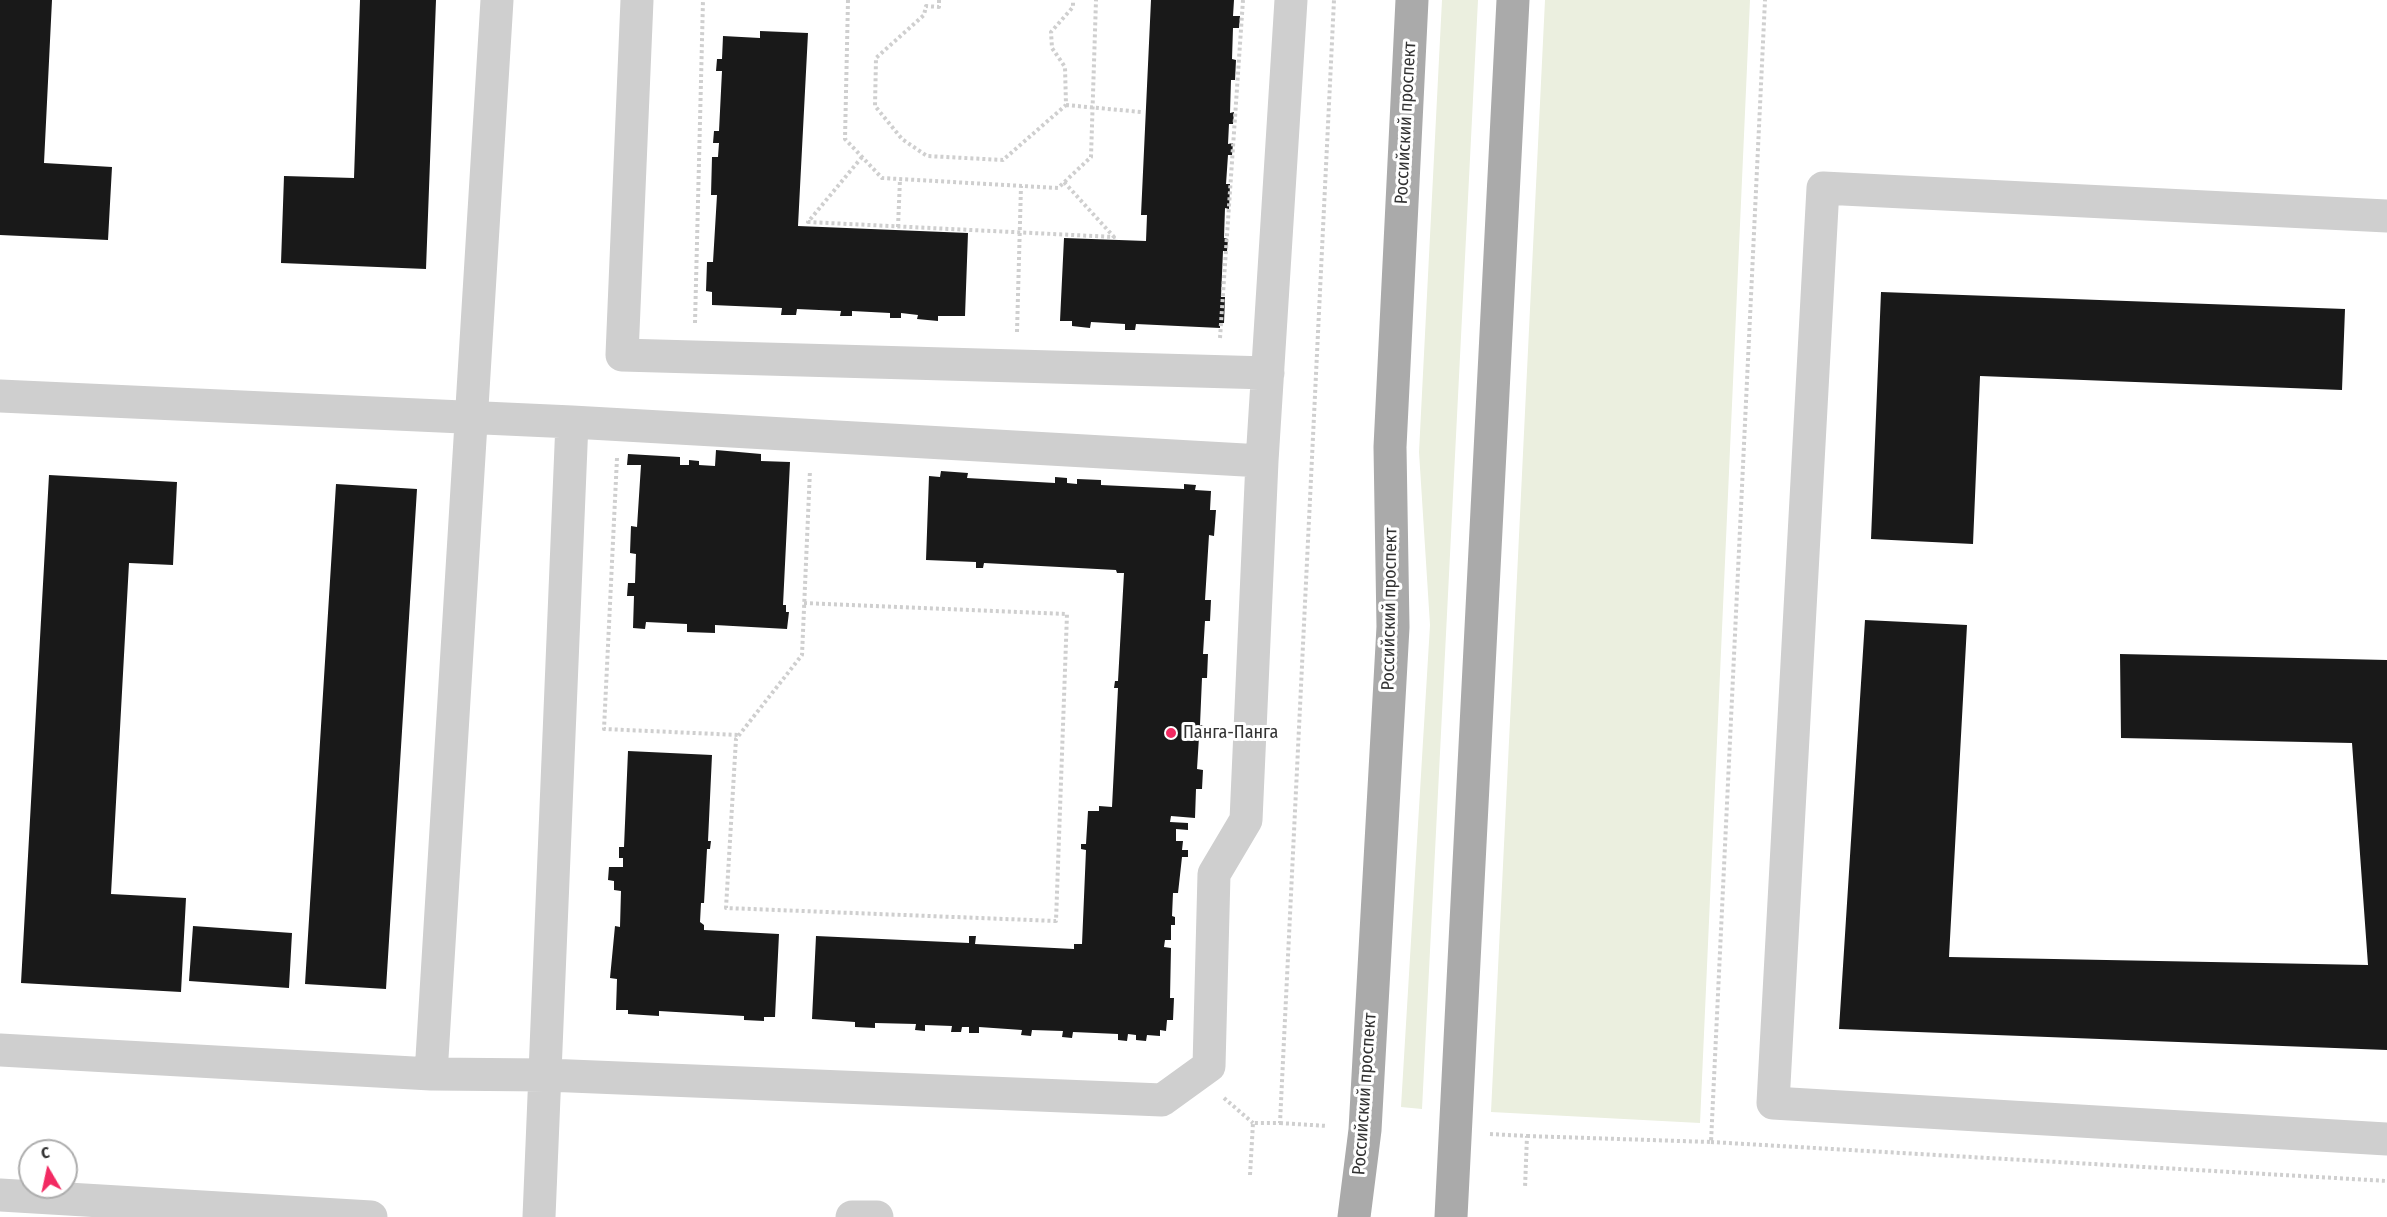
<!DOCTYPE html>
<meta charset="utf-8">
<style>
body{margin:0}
#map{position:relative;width:2387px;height:1217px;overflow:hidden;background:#fff;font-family:"Fira Sans Condensed",sans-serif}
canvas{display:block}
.north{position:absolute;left:18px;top:1139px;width:60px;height:60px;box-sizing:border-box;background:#fff;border:2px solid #adadad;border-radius:50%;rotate:351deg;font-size:16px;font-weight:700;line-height:24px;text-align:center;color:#323232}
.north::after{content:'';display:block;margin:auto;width:21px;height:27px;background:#f22a62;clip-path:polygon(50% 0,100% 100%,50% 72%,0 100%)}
</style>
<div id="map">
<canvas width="2387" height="1217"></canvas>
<div class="north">С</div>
</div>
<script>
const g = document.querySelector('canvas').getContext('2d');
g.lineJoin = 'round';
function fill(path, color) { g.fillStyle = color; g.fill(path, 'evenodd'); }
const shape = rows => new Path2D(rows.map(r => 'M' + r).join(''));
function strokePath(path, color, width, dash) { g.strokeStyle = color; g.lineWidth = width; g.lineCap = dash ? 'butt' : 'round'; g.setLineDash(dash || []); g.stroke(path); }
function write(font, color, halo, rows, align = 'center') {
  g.font = font + ' "Fira Sans Condensed",sans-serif'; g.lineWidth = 6; g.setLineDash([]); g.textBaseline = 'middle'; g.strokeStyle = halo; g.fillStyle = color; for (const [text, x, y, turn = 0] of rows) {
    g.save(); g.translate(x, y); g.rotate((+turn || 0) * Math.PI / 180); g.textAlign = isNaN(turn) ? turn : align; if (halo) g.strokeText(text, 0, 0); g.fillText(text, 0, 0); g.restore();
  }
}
const green = shape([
 [1442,0,1478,0,1422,1109,1401,1107,1430,625,1419,452],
 [1545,0,1750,0,1700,1123,1491,1112]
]);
const building = shape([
 [0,0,52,0,44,163,112,167,108,240,0,235],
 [360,0,436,0,426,269,281,263,284,176,354,178],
 [1151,0,1234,0,1233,16,1240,16,1239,28,1233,28,1232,59,1236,60,1235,80,1231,80,1230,113,1234,112,1233,124,1229,124,1228,144,1233,143,1232,155,1228,155,1226,184,1230,184,1229,209,1225,208,1224,238,1228,239,1227,251,1223,251,1221,297,1225,297,1224,323,1220,323,1220,328,1136,324,1135,330,1125,330,1125,324,1091,322,1090,328,1072,326,1072,321,1060,321,1064,238,1146,241,1147,215,1141,215],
 [760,31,808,33,798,226,968,233,965,316,938,316,938,321,917,319,918,315,901,313,901,318,890,318,890,313,852,311,852,316,840,316,841,311,797,309,796,315,781,315,782,308,712,305,712,292,706,291,707,262,713,262,717,195,711,195,712,157,718,157,719,143,713,143,714,131,719,131,722,71,716,71,717,59,722,59,723,36,760,38],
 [1881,292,2345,309,2342,390,1980,376,1973,544,1871,539],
 [716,450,761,454,761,461,790,462,783,605,786,605,786,612,789,612,787,629,715,625,715,633,687,632,687,624,646,622,645,629,633,628,634,596,627,596,628,583,635,583,636,554,630,553,631,526,637,527,641,465,627,465,628,454,680,457,680,465,689,465,689,460,699,461,699,465,715,466],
 [941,471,968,473,967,478,1055,483,1055,477,1067,478,1067,483,1077,484,1077,479,1101,480,1101,485,1184,489,1184,484,1196,485,1195,490,1211,491,1210,510,1216,510,1214,536,1209,535,1205,600,1211,600,1210,621,1205,621,1203,654,1208,654,1207,678,1202,678,1200,725,1205,726,1205,737,1199,737,1197,769,1203,770,1202,789,1196,789,1195,818,1171,816,1170,822,1188,823,1188,830,1176,829,1176,841,1183,841,1182,850,1188,850,1188,857,1182,857,1178,893,1173,893,1172,916,1175,917,1175,925,1171,925,1171,940,1165,940,1164,947,1171,948,1170,998,1174,998,1173,1020,1167,1020,1166,1031,1160,1030,1160,1036,1147,1035,1146,1041,1136,1040,1136,1035,1128,1034,1127,1041,1118,1040,1118,1034,1073,1032,1072,1038,1062,1037,1063,1031,1032,1030,1031,1036,1021,1035,1022,1030,979,1027,979,1033,969,1033,969,1027,962,1027,961,1032,951,1032,952,1026,925,1025,925,1031,915,1030,916,1024,875,1023,875,1028,855,1027,855,1022,812,1019,816,936,969,943,969,936,976,936,975,944,1074,949,1074,944,1082,944,1086,850,1081,849,1081,844,1086,844,1088,811,1099,811,1099,806,1112,807,1118,688,1114,688,1115,681,1118,681,1124,573,1117,573,1116,570,984,563,983,568,976,568,976,562,926,560,929,476,940,477],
 [49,475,177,482,173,565,129,563,111,894,186,898,181,992,21,983],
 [336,484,417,489,386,989,305,984],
 [1865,620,1967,625,1949,957,2368,965,2352,743,2121,738,2120,654,2387,660,2387,1050,1839,1029],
 [628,751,712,755,708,841,711,841,710,849,707,849,704,903,701,903,700,922,704,925,704,930,779,934,775,1017,764,1017,764,1021,744,1020,744,1016,659,1011,659,1016,628,1014,628,1010,616,1010,617,979,610,978,615,926,620,927,621,891,614,890,614,881,608,880,609,867,623,867,623,858,619,858,619,847,624,847],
 [193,926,292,933,289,988,189,981]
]);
const path = shape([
 [848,0,845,139,882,178,1058,188,1091,157,1096,0],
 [939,0,939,7,926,6,924,15,876,58,875,106,902,139,927,156,1003,160,1066,105,1065,67,1052,48,1051,32,1073,7,1073,0],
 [1066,105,1141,112],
 [862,157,808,222,1114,237,1064,182],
 [898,227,900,179],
 [695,323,703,0],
 [1017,332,1021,186],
 [1220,338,1243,0],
 [617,458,604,729,739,735],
 [804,603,1067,614,1056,921,726,908,736,739,802,655,810,470],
 [1224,1098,1253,1123],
 [1280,1123,1327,1126],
 [1490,1134,1527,1136,1525,1188],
 [1527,1136,1711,1142,1765,0],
 [1711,1142,2387,1181],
 [1250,1175,1253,1123,1280,1123,1334,0]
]);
const minor = shape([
 [637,0,622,355,1268,373],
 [2387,216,1823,188,1773,1103,2387,1139],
 [0,396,572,422,1262,461,1246,820,1214,874,1209,1066,1162,1100,546,1075,431,1074,0,1050],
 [1262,461,1291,0],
 [431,1074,497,0],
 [0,1195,371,1217],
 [539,1217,572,422],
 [852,1217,877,1217]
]);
const major = shape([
 [1354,1217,1365,1130,1393,627,1390,447,1412,0],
 [1451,1217,1513,0]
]);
const markers = [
 [1171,733,6,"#f22a62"]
];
const streetNames = [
 ["Российский проспект",1406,123,-87],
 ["Российский проспект",1390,609,-89],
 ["Российский проспект",1365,1094,-86]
];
const poiNames = [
 ["Панга-Панга",1183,733]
];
fill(green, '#ebefdf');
fill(building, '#191919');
strokePath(path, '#cfcfcf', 4, [3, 3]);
strokePath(minor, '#cfcfcf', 33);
strokePath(major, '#aaa', 33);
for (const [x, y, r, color] of markers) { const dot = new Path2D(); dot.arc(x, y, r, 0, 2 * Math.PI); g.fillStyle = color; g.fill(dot); strokePath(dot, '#fff', 2); }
write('18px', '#323232', '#fff', streetNames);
write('18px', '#323232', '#fff', poiNames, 'left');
</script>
